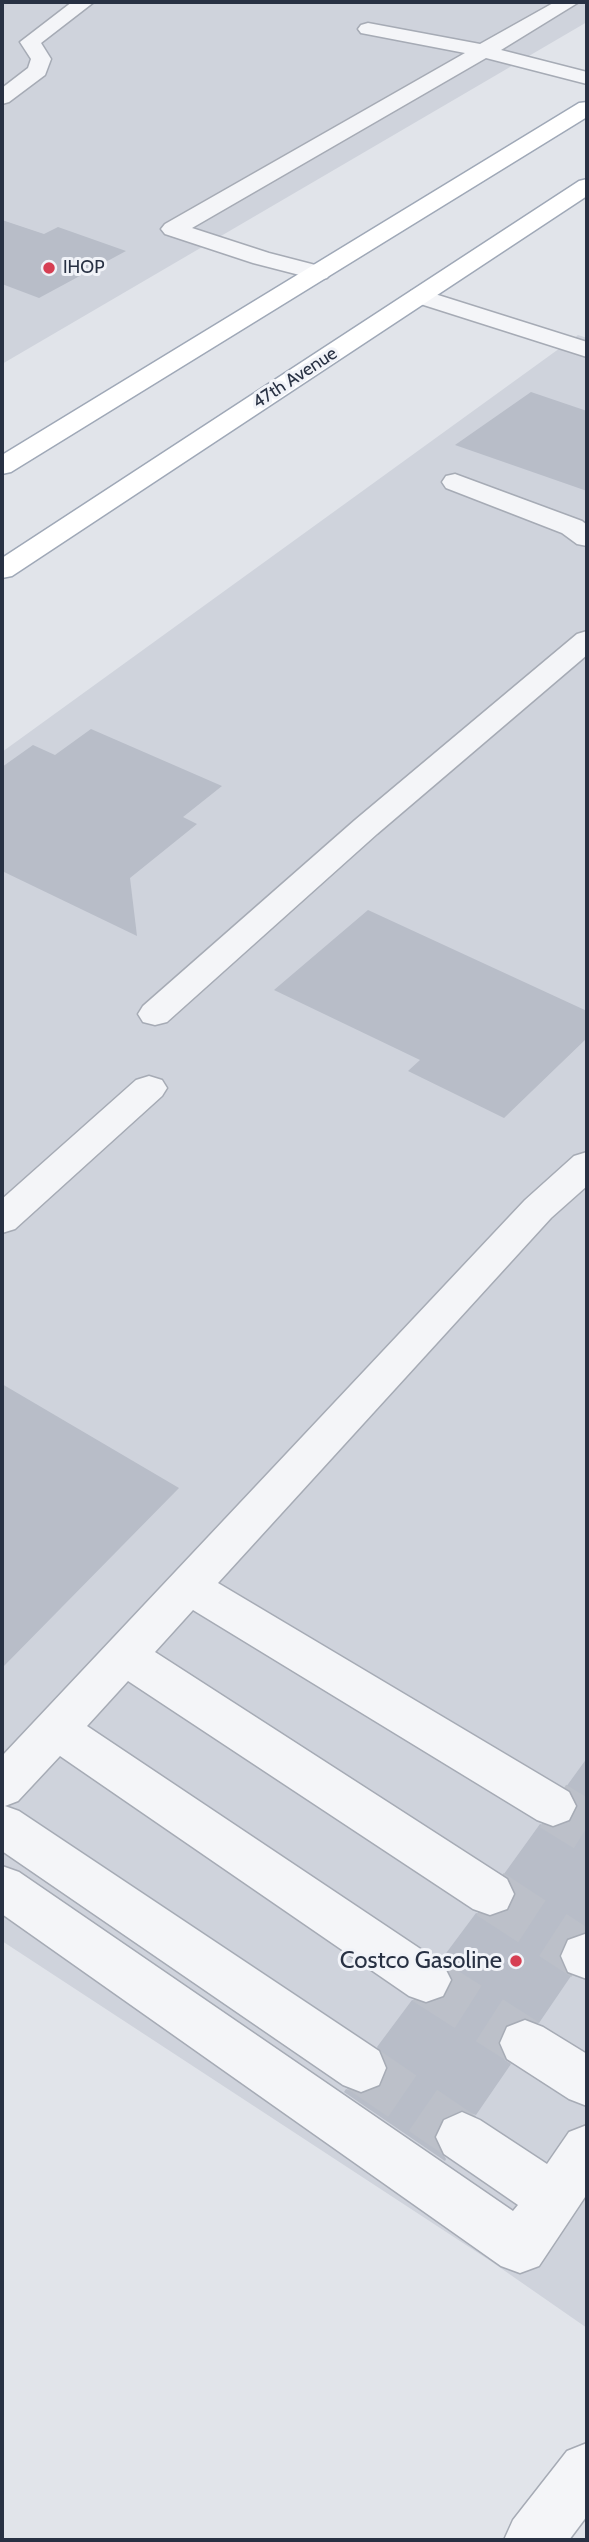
<!DOCTYPE html>
<style>
body{margin:0}
#map{position:relative;width:589px;height:2542px;overflow:hidden;background:#e1e4ea;font-family:Cabin,sans-serif}
canvas{display:block}
.frame{position:absolute;inset:0;border:4px solid #283143;pointer-events:none}
</style>
<div id="map">
<canvas width="589" height="2542"></canvas>
<div class="frame"></div>
</div>
<script>
const g = document.querySelector('canvas').getContext('2d');
g.lineJoin = 'round';
function fill(path, color) { g.fillStyle = color; g.fill(path, 'evenodd'); }
const shape = rows => new Path2D(rows.map(r => 'M' + r).join(''));
function strokePath(path, color, width, dash) { g.strokeStyle = color; g.lineWidth = width; g.lineCap = dash ? 'butt' : 'round'; g.setLineDash(dash || []); g.stroke(path); }
function write(font, color, halo, rows, align = 'center') {
  g.font = font + ' Cabin,sans-serif'; g.lineWidth = 6; g.setLineDash([]); g.textBaseline = 'middle'; g.strokeStyle = halo; g.fillStyle = color; for (const [text, x, y, turn = 0] of rows) {
    g.save(); g.translate(x, y); g.rotate((+turn || 0) * Math.PI / 180); g.textAlign = isNaN(turn) ? turn : align; if (halo) g.strokeText(text, 0, 0); g.fillText(text, 0, 0); g.restore();
  }
}
const built = shape([
 [2,2,587,2,587,22,2,364],
 [578,335,587,338,587,2328,492,2262,2,1941,2,752]
]);
const building = shape([
 [2,220,44,234,58,227,126,251,39,298,2,284],
 [531,392,587,411,587,491,455,445],
 [91,729,222,786,183,817,197,824,130,878,137,936,2,871,2,767,33,745,55,755],
 [368,910,587,1011,587,1038,504,1118,408,1071,420,1060,274,990],
 [2,1384,179,1488,2,1668],
 [587,1758,587,1932,566,1939,559,1957,566,1973,571,1976,539,2023,524,2018,505,2026,498,2044,505,2060,511,2064,476,2115,461,2110,442,2119,434,2138,446,2159,445,2161,344,2092,346,2089,362,2094,381,2086,388,2067,377,2047,412,2000,427,2004,445,1997,453,1979,441,1960,476,1913,491,1917,509,1910,516,1893,509,1878,504,1874,540,1824,554,1828,571,1821,578,1805,571,1791,566,1787]
]);
const minorTunnel = shape([
 [553,1806,587,1827],
 [490,1894,585,1956],
 [426,1980,525,2043],
 [361,2068,462,2137]
]);
const minor = shape([
 [72,2,94,2,41,43,51,59,45,75,9,102,2,104,2,88,28,68,31,59,20,42,72,2],
 [555,2,579,2,501,50,587,72,587,84,486,58,192,228,269,253,327,268,331,273,327,278,319,280,253,263,165,234,161,229,165,224,465,53,361,33,358,29,361,25,368,23,480,44,555,2],
 [419,289,587,342,587,357,411,301,407,296,411,291,419,289],
 [455,474,582,521,587,525,587,546,577,544,562,533,446,488,442,482,446,476,455,474],
 [587,631,587,655,377,834,167,1022,155,1025,143,1022,138,1014,143,1006,355,820,577,634,587,631],
 [149,1076,162,1080,167,1088,162,1096,15,1229,2,1233,2,1199,136,1080,149,1076],
 [587,1152,587,1186,551,1218,218,1583,569,1792,576,1806,569,1820,553,1826,537,1820,193,1610,155,1652,507,1879,514,1894,507,1909,490,1915,473,1909,128,1681,87,1726,443,1964,451,1980,443,1996,426,2002,409,1996,60,1756,18,1801,5,1806,19,1811,379,2051,386,2068,379,2085,361,2092,343,2085,2,1851,2,1756,525,1200,574,1156,587,1152],
 [2,1866,19,1872,513,2211,518,2205,444,2154,436,2137,444,2120,462,2112,480,2120,547,2164,569,2132,587,2125,587,2194,539,2266,520,2273,501,2266,2,1914,2,1866],
 [585,1934,587,1935,587,1979,568,1972,561,1956,568,1940,585,1934],
 [525,2020,543,2027,587,2054,587,2106,569,2099,507,2059,500,2043,507,2027,525,2020],
 [587,2443,587,2516,569,2540,504,2540,513,2520,567,2451,587,2443]
]);
const major = shape([
 [587,102,587,117,11,472,2,474,2,455,579,103,587,102],
 [587,179,587,196,12,576,2,578,2,558,579,181,587,179]
]);
const markers = [
 [49,268,7,"#d63f53"],
 [516,1961,7,"#d63f53"]
];
const farPoinames = [
 ["IHOP",63,268]
];
const farStreetnames = [
 ["47th Avenue",295,378,-33]
];
const nearPoinames = [
 ["Costco Gasoline",502,1961]
];
fill(built, '#cfd3dc');
fill(building, '#b8bdc8');
strokePath(minorTunnel, '#bcc0c9', 50, [50, 25]);
strokePath(minor, '#a6abb5', 3);
strokePath(major, '#9fa8b7', 3);
fill(minor, '#f4f5f8');
fill(major, '#fff');
for (const [x, y, r, color] of markers) { const dot = new Path2D(); dot.arc(x, y, r, 0, 2 * Math.PI); g.fillStyle = color; g.fill(dot); strokePath(dot, '#f1f3f8', 2.5); }
write('18px', '#283143', '#f1f3f8', farPoinames, 'left');
write('18px', '#283143', '#f1f3f8', farStreetnames);
write('24px', '#283143', '#f1f3f8', nearPoinames, 'right');
</script>
